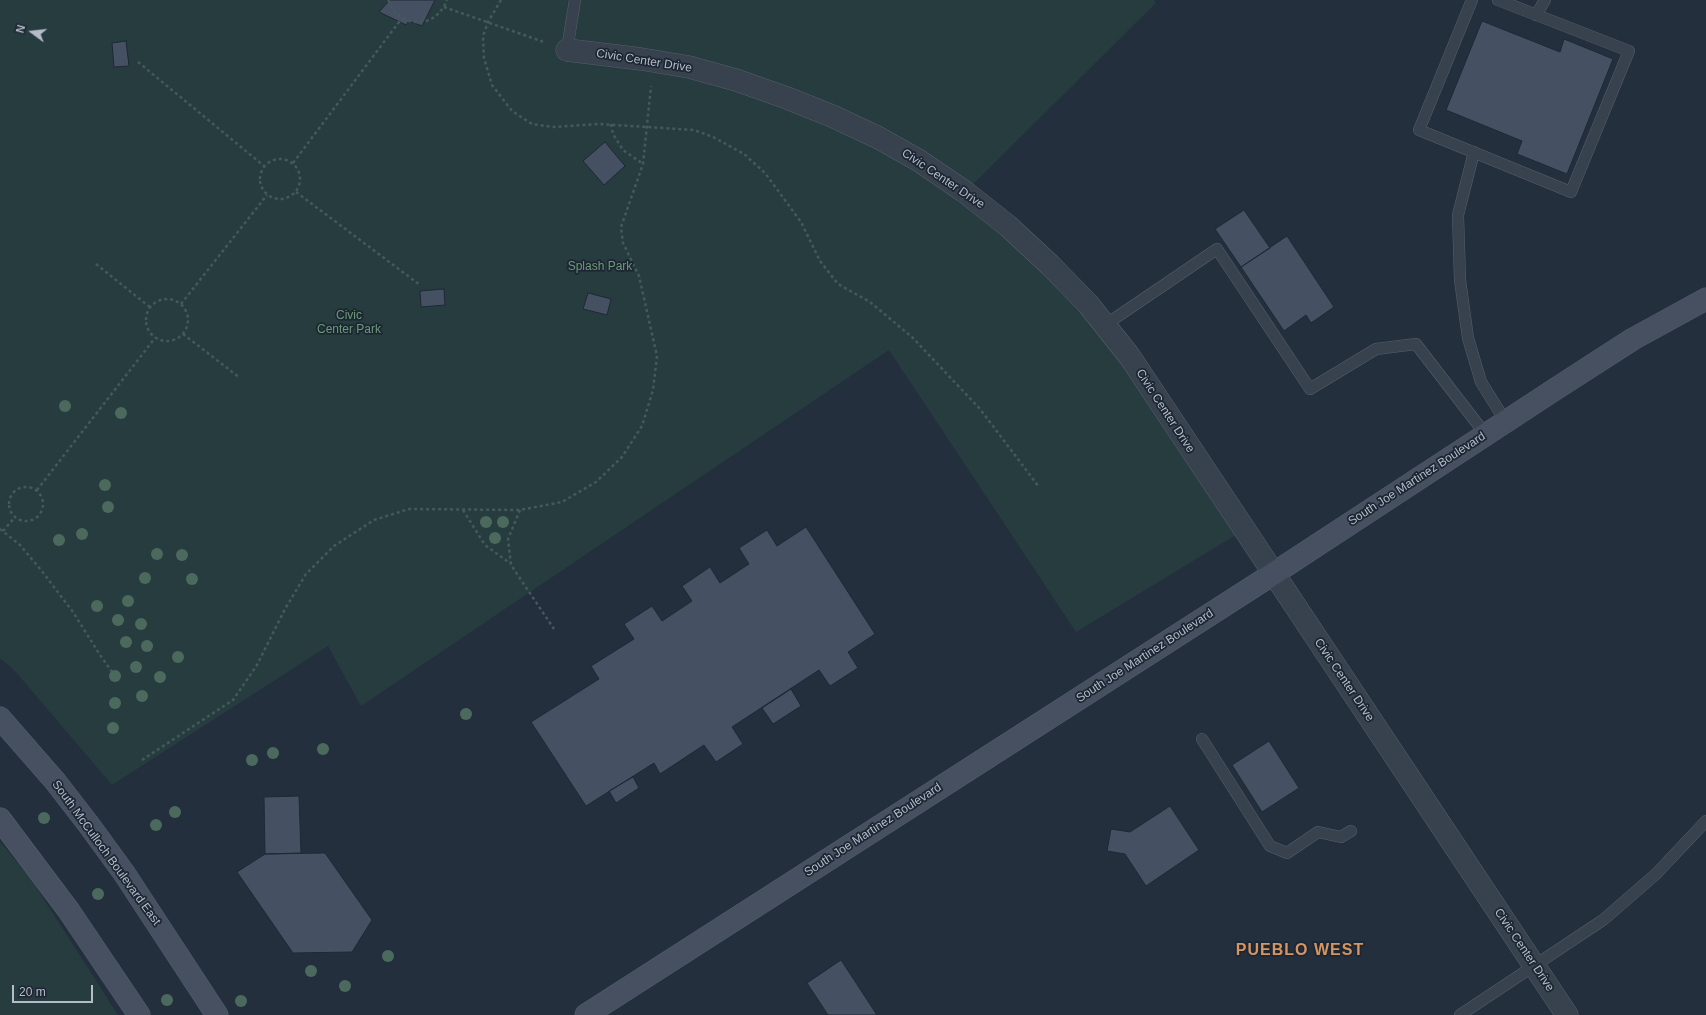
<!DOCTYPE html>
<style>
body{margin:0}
#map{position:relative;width:1706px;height:1015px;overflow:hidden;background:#242f3e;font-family:Arial,sans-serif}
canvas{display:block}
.north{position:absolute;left:12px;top:12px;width:40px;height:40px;-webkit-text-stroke:3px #1d2633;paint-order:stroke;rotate:285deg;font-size:11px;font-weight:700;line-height:16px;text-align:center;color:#b4bcc9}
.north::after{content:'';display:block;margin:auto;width:14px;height:18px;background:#b4bcc9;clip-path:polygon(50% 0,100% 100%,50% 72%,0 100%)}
.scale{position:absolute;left:12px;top:985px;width:81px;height:18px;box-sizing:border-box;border:2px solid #b4bcc9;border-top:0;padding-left:5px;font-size:12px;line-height:14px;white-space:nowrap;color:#b4bcc9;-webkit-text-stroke:3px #1d2633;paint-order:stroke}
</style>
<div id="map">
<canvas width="1706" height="1015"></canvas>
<div class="north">N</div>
<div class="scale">20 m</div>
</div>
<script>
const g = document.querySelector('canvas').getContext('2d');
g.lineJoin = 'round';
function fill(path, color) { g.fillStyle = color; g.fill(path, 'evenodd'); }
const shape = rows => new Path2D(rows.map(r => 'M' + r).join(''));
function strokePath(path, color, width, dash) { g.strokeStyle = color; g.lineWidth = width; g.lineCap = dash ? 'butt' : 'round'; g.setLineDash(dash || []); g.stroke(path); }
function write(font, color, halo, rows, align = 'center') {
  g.font = font + ' Arial,sans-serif'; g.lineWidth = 3.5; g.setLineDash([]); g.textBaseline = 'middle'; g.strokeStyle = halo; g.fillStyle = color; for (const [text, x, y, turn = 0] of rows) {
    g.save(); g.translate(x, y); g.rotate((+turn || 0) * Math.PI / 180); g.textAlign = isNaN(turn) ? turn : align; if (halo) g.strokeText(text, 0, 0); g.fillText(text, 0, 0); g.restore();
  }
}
const green = shape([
 [0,0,1154,0,1156,3,965,192,1050,265,1244,530,1076,632,889,350,361,706,328,646,112,785,14,670,0,658],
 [0,842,31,879,118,1015,0,1015]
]);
const building = shape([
 [387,0,435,0,422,26,409,21,406,25,379,12,388,2,387,0],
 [1482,21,1560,52,1564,39,1613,59,1567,174,1517,154,1522,141,1446,110,1482,21],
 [126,41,129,66,114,67,112,43,126,41],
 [605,142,625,166,604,185,583,161,605,142],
 [1244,210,1270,248,1241,267,1215,229,1244,210],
 [1287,236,1334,307,1311,323,1306,315,1284,331,1241,267,1287,236],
 [444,289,445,305,421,307,420,291,444,289],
 [588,293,611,299,607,315,583,309,588,293],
 [806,527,875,634,848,652,858,668,830,686,819,670,732,727,743,744,716,762,704,745,660,774,654,763,586,806,531,722,599,679,591,666,634,639,624,624,652,606,662,621,692,601,682,586,710,567,720,583,749,564,739,548,767,530,777,546,806,527],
 [791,689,801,706,773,724,762,708,791,689],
 [1269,741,1299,788,1262,812,1232,765,1269,741],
 [633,777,639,788,616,803,609,791,633,777],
 [299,796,301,853,265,854,264,797,299,796],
 [1170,806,1199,850,1146,886,1125,854,1107,851,1111,829,1130,832,1170,806],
 [325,853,372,920,352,952,293,953,237,872,265,854,325,853],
 [841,960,877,1015,828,1015,807,983,841,960]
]);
const path = shape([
 [388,0,395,13,402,18,412,22,421,22,430,20,438,14,444,7,447,0],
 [501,0,488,22,483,36,484,58,492,85,512,111,532,124,553,127,599,124,694,130,713,137,744,154,765,173,801,222,820,261,838,284,870,302,913,338,980,409,1039,487],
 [444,7,544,42],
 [138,62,264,166],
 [611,124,613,134,623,150,643,164],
 '260 179a20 20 0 1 1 40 0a20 20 0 1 1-40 0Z',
 [293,163,402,18],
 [296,192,420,285],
 [96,264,151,308],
 '146 320a21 21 0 1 1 42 0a21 21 0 1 1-42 0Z',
 [181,304,267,195],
 [183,334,240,378],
 '9 504a17 17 0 1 1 34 0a17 17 0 1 1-34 0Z',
 [37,490,155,338],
 [463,510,485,545,511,564],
 [520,510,508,539,511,565,554,629],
 [0,529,20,545,41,570,73,612,100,655,115,676],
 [3,531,15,517],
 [142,760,233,700,257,665,285,609,306,574,334,546,374,520,409,509,520,510,562,502,596,482,622,457,642,426,653,390,657,356,639,276,623,243,621,227,643,164,651,86]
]);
const lane = shape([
 [1472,0,1419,130,1571,192,1629,51,1498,0],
 [1536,15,1545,0],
 [567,50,575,0],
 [1474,152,1458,215,1460,280,1468,338,1481,382,1506,422],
 [1105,325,1217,249,1310,389,1376,349,1416,344,1486,435],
 [1202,739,1270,846,1287,853,1318,832,1341,837,1351,831],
 [1460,1015,1603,920,1656,874,1706,821]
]);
const street = shape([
 [567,50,641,59,689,67,736,80,787,98,832,116,877,137,918,160,965,192,1008,226,1050,265,1088,304,1130,357,1567,1015]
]);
const secondary = shape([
 [0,718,55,781,89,825,124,873,217,1015],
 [0,819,69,911,139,1015],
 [586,1015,1273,574,1557,388,1633,339,1706,299]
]);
const trees = [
 [65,406],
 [121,413],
 [105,485],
 [108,507],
 [486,522],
 [503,522],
 [82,534],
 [495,538],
 [59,540],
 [157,554],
 [182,555],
 [145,578],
 [192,579],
 [128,601],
 [97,606],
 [118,620],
 [141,624],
 [126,642],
 [147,646],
 [178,657],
 [136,667],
 [115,676],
 [160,677],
 [142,696],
 [115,703],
 [466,714],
 [113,728],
 [323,749],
 [273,753],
 [252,760],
 [175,812],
 [44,818],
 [156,825],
 [98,894],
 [388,956],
 [311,971],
 [345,986],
 [167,1000],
 [241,1001]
];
const streetNames = [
 ["Civic Center Drive",644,61,9],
 ["Civic Center Drive",943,179,34],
 ["Civic Center Drive",1165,411,57],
 ["South Joe Martinez Boulevard",1417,479,-33],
 ["South Joe Martinez Boulevard",1145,656,-33],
 ["Civic Center Drive",1344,680,56],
 ["South Joe Martinez Boulevard",873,830,-33],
 ["South McCulloch Boulevard East",106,853,54],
 ["Civic Center Drive",1524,950,56]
];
const parkNames = [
 ["Splash Park",600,267],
 ["Civic",349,316],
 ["Center Park",349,330]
];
const districtNames = [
 ["PUEBLO WEST",1300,951]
];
fill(green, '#263c3f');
fill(building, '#455162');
strokePath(building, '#1f2835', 1);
strokePath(lane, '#565f6c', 12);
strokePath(street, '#565f6c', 23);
strokePath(secondary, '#565f6c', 23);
strokePath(path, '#44595c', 2.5, [3, 3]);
strokePath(lane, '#38414e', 11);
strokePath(street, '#38414e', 22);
strokePath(secondary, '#465061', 22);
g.fillStyle = '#4b6a5d';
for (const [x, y] of trees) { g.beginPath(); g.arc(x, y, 6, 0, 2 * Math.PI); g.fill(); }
write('12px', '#b4bcc9', '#1d2633', streetNames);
write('12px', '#6b9a76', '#1d2633', parkNames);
g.letterSpacing = '1px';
write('bold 16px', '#d59563', '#1d2633', districtNames);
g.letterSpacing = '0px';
</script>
